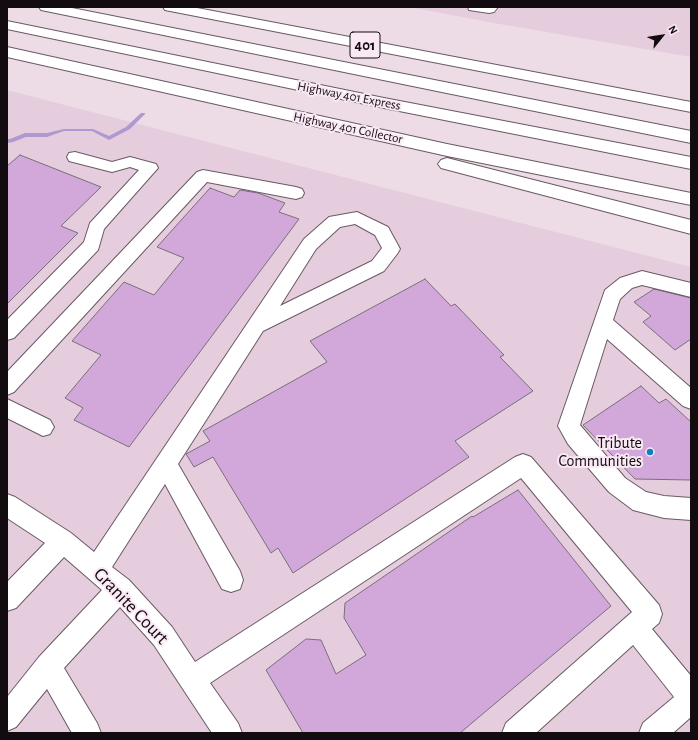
<!DOCTYPE html>
<style>
body{margin:0}
#map{position:relative;width:698px;height:740px;overflow:hidden;background:#eddbe6;font-family:"Alegreya Sans",sans-serif}
canvas{display:block}
.frame{position:absolute;inset:0;border:8px solid #120c10;pointer-events:none}
.north{position:absolute;left:642px;top:16px;width:40px;height:40px;-webkit-text-stroke:3px #fae8f4;paint-order:stroke;rotate:60deg;font-size:11px;font-weight:700;line-height:16px;text-align:center;color:#120c10}
.north::after{content:'';display:block;margin:auto;width:14px;height:18px;background:#120c10;clip-path:polygon(50% 0,100% 100%,50% 72%,0 100%)}
</style>
<div id="map">
<canvas width="698" height="740"></canvas>
<div class="frame"></div>
<div class="north">N</div>
</div>
<script>
const g = document.querySelector('canvas').getContext('2d');
g.lineJoin = 'round';
function fill(path, color) { g.fillStyle = color; g.fill(path, 'evenodd'); }
const shape = rows => new Path2D(rows.map(r => 'M' + r).join(''));
function strokePath(path, color, width, dash) { g.strokeStyle = color; g.lineWidth = width; g.lineCap = dash ? 'butt' : 'round'; g.setLineDash(dash || []); g.stroke(path); }
function write(font, color, halo, rows, align = 'center') {
  g.font = font + ' "Alegreya Sans",sans-serif'; g.lineWidth = 4; g.setLineDash([]); g.textBaseline = 'middle'; g.strokeStyle = halo; g.fillStyle = color; for (const [text, x, y, turn = 0] of rows) {
    g.save(); g.translate(x, y); g.rotate((+turn || 0) * Math.PI / 180); g.textAlign = isNaN(turn) ? turn : align; if (halo) g.strokeText(text, 0, 0); g.fillText(text, 0, 0); g.restore();
  }
}
const built = shape([
 [409,7,691,7,691,57,494,23],
 [7,90,691,267,691,733,7,733]
]);
const stream = shape([
 [141,113,145,113,145,114,130,129,109,140,92,131,64,131,47,137,26,137,13,142,7,143,7,139,10,139,25,133,47,133,64,129,93,129,109,136,126,127,141,113]
]);
const building = shape([
 [20,155,101,187,61,226,78,233,7,304,7,166,20,155],
 [210,188,234,197,240,190,258,193,285,203,279,212,299,219,129,447,74,420,83,408,65,398,101,355,72,341,124,282,154,295,184,258,157,247,210,188],
 [425,279,451,306,455,304,504,355,500,357,533,391,455,441,469,457,293,573,278,548,271,553,213,457,194,467,186,454,210,441,203,431,327,362,310,341,425,279],
 [654,289,691,298,691,339,675,350,643,322,651,316,634,302,654,289],
 [641,386,659,403,666,399,691,422,691,480,635,479,583,425,641,386],
 [518,490,611,606,460,733,303,733,266,670,306,639,321,640,336,674,366,655,344,618,345,603,472,516,473,517,518,490]
]);
const minor = shape([
 [468,7,498,7,494,12,489,13,469,10,468,7],
 [75,152,112,162,130,157,156,164,158,168,104,229,98,250,14,338,7,340,7,320,84,242,90,223,139,170,130,167,112,172,69,161,67,157,69,153,75,152],
 [203,170,296,187,302,189,304,193,302,197,296,199,207,182,14,392,7,395,7,372,197,172,203,170],
 [357,212,388,227,400,249,397,254,384,271,263,331,178,464,240,571,243,580,240,589,231,592,222,589,165,484,112,567,129,580,172,627,195,662,515,457,523,454,531,457,659,605,662,614,659,623,652,629,691,676,691,717,673,733,639,733,643,723,674,697,633,645,536,733,502,733,506,723,632,612,521,478,210,683,238,723,242,733,212,733,154,645,120,607,64,668,97,723,101,733,72,733,47,689,16,727,7,731,7,697,39,657,102,590,64,557,16,608,7,611,7,582,45,543,7,518,7,494,15,497,71,533,94,552,304,239,329,217,357,212],
 [355,224,375,235,382,248,372,261,280,306,316,249,340,227,355,224],
 [642,271,691,283,691,297,642,285,632,288,620,299,613,320,691,388,691,409,683,406,607,339,580,425,625,478,646,492,664,496,691,498,691,520,664,518,633,510,609,492,568,444,558,426,605,290,620,278,642,271],
 [7,399,50,420,54,427,50,434,43,436,7,418,7,399]
]);
const highway = shape([
 [39,7,67,7,691,131,691,143,46,11,41,10,39,7],
 [163,7,192,7,691,102,691,112,170,11,165,10,163,7],
 [7,21,384,98,691,157,691,169,384,108,7,29,7,21],
 [7,47,447,144,691,193,691,205,447,156,7,57,7,47],
 [447,158,691,220,691,234,441,168,438,164,441,160,447,158]
]);
const markers = [
 [650,452,4,"#107dc7"]
];
const farStreetnames = [
 ["Highway 401 Express",349,96,11],
 ["Highway 401 Collector",348,128,12]
];
const shields = [
 [365,45,30]
];
const shieldNames = [
 ["401",365,45]
];
const poiNames = [
 ["Tribute",642,443],
 ["Communities",642,461]
];
const nearStreetnames = [
 ["Granite Court",131,606,46]
];
fill(built, '#e6cddd');
fill(stream, '#ae99d0');
fill(building, '#d1a8d9');
strokePath(building, '#7a6f7c', 1);
strokePath(minor, '#695a64', 2);
strokePath(highway, '#695a64', 2);
fill(minor, '#fff');
fill(highway, '#fff');
for (const [x, y, r, color] of markers) { const dot = new Path2D(); dot.arc(x, y, r, 0, 2 * Math.PI); g.fillStyle = color; g.fill(dot); strokePath(dot, '#fae8f4', 1.5); }
write('13px', '#120c10', '#fae8f4', farStreetnames);
for (const [x, y, w] of shields) { const box = new Path2D(); box.roundRect(x - w / 2, y - 13, w, 26, 3); g.fillStyle = '#fae8f4'; g.fill(box); strokePath(box, '#120c10', 1); }
write('bold 15px', '#120c10', null, shieldNames);
write('16px', '#120c10', '#fae8f4', poiNames, 'right');
write('19px', '#120c10', '#fae8f4', nearStreetnames);
</script>
